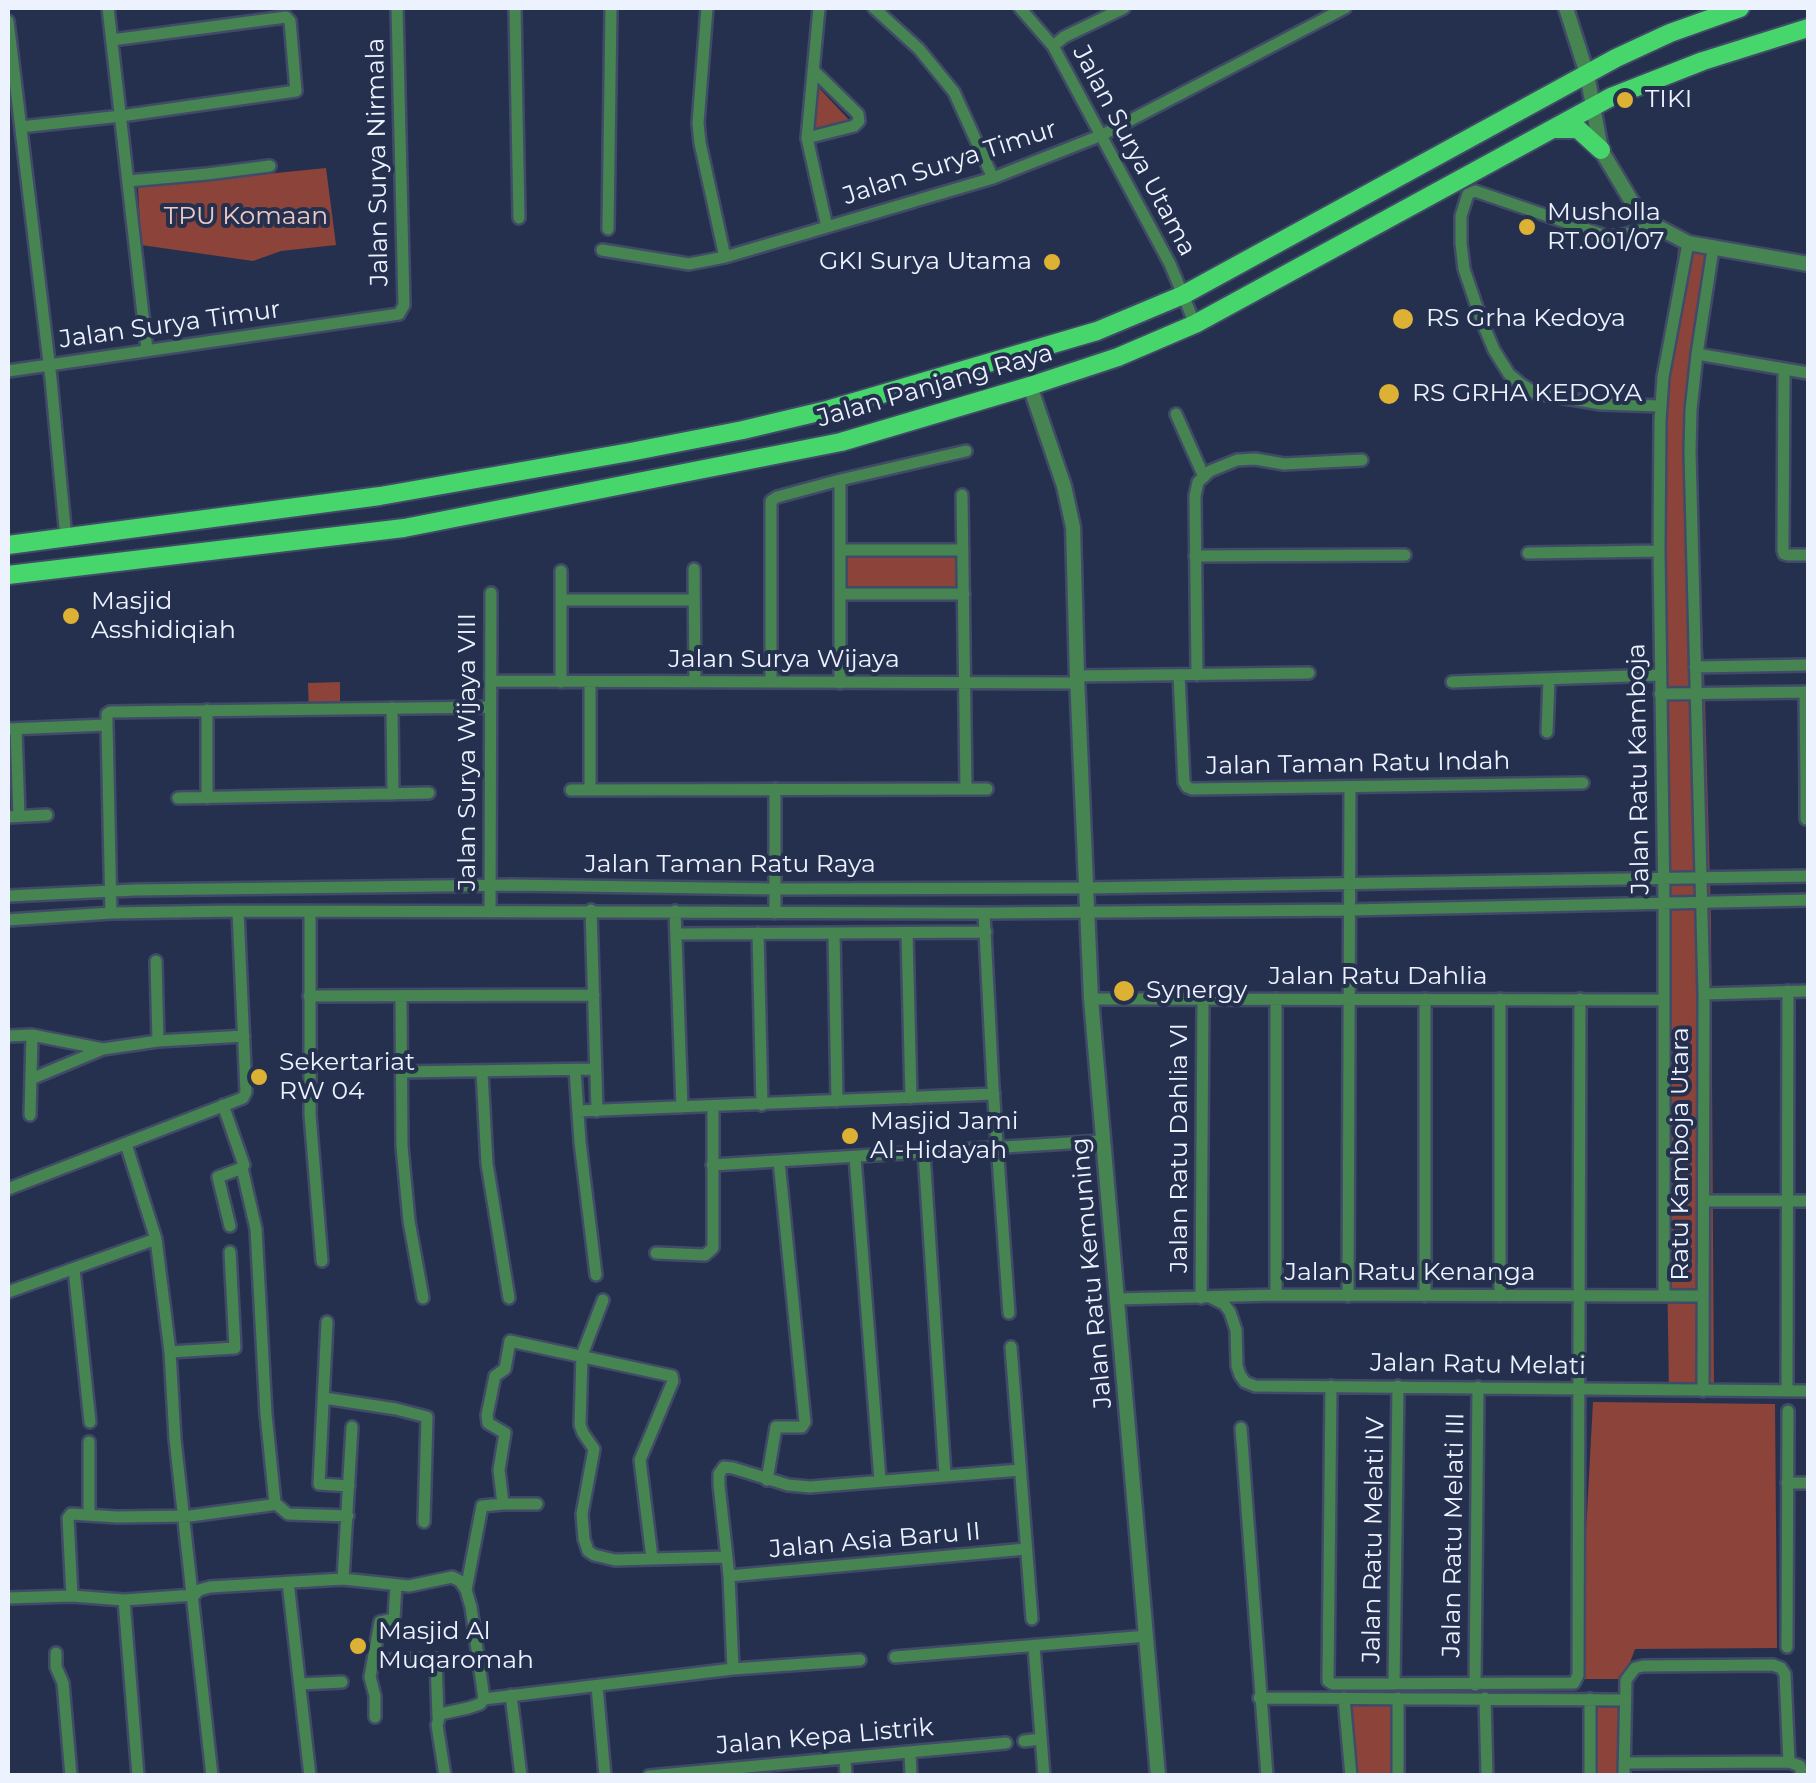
<!DOCTYPE html>
<style>
body{margin:0}
#map{position:relative;width:1816px;height:1783px;overflow:hidden;background:#25304f;font-family:Montserrat,sans-serif}
canvas{display:block}
.frame{position:absolute;inset:0;border:10px solid #edf2ff;pointer-events:none}
</style>
<div id="map">
<canvas width="1816" height="1783"></canvas>
<div class="frame"></div>
</div>
<script>
const g = document.querySelector('canvas').getContext('2d');
g.lineJoin = 'round';
function fill(path, color) { g.fillStyle = color; g.fill(path, 'evenodd'); }
const shape = rows => new Path2D(rows.map(r => 'M' + r).join(''));
function strokePath(path, color, width, dash) { g.strokeStyle = color; g.lineWidth = width; g.lineCap = dash ? 'butt' : 'round'; g.setLineDash(dash || []); g.stroke(path); }
function write(font, color, halo, rows, align = 'center') {
  g.font = font + ' Montserrat,sans-serif'; g.lineWidth = 8; g.setLineDash([]); g.textBaseline = 'middle'; g.strokeStyle = halo; g.fillStyle = color; for (const [text, x, y, turn = 0] of rows) {
    g.save(); g.translate(x, y); g.rotate((+turn || 0) * Math.PI / 180); g.textAlign = isNaN(turn) ? turn : align; if (halo) g.strokeText(text, 0, 0); g.fillText(text, 0, 0); g.restore();
  }
}
const green = shape([
 [819,88,850,121,814,129],
 [326,168,336,245,281,251,253,261,141,245,138,187],
 [1678,249,1719,257,1694,415,1705,699,1711,920,1714,1395,1669,1394,1663,996,1662,406],
 [847,553,958,555,958,593,847,592],
 [340,682,340,716,309,715,308,683],
 [1593,1402,1775,1404,1777,1648,1635,1649,1624,1679,1578,1679],
 [1597,1693,1624,1694,1623,1775,1597,1776],
 [1348,1703,1397,1703,1397,1775,1354,1775]
]);
const minor = shape([
 [108,8,147,350],
 [515,8,519,218],
 [707,8,698,123,700,143,725,257],
 [819,8,807,138,827,227],
 [874,8,919,49,954,92,993,178],
 [1020,8,1053,46,1170,264,1195,324],
 [8,21,51,379,66,538],
 [1053,46,1064,37,1124,8],
 [21,127,121,116,296,91,290,21,286,17,112,40],
 [807,138,854,126,859,121,858,114,813,70],
 [128,181,207,174,270,166],
 [1656,226,1619,236,1606,236,1475,191,1468,194,1461,216,1461,243,1464,269,1481,319,1494,350,1509,374,1521,384,1535,393,1601,404,1660,406],
 [608,229,611,8],
 [602,250,689,264,725,257,993,178,1102,135,1345,8],
 [1697,354,1808,373],
 [1784,369,1783,550,1784,554,1788,555,1808,555],
 [8,371,399,314,404,305,397,8],
 [1176,414,1204,477],
 [962,495,966,789],
 [840,550,963,550],
 [1528,553,1659,551],
 [1195,556,1405,555],
 [694,569,695,682],
 [561,571,561,682],
 [840,594,964,594],
 [561,600,694,600],
 [1695,667,1808,665],
 [1179,675,1184,782,1187,787,1192,789,1583,783],
 [1197,675,1195,496,1198,482,1210,471,1237,460,1255,459,1284,464,1362,460],
 [1077,676,1309,673],
 [491,681,1077,683],
 [590,682,590,789],
 [771,682,771,501,777,497,840,480,966,451],
 [1452,682,1660,675],
 [840,683,840,480],
 [1805,692,1806,788,1808,788],
 [1660,694,1808,692],
 [392,708,393,794],
 [207,710,207,798],
 [8,729,107,725],
 [16,729,19,816],
 [1547,732,1549,679],
 [1806,788,1806,819],
 [775,789,775,913],
 [571,790,987,789],
 [178,798,429,793],
 [8,817,47,815],
 [8,896,135,890,512,885,775,889,1086,888,1808,876],
 [490,910,491,593],
 [591,910,597,1111],
 [310,911,310,1115,322,1261],
 [675,911,682,1107],
 [111,913,107,725,107,714,110,712,490,707],
 [984,913,993,1087,1009,1313],
 [8,920,111,913,238,911,984,913,1350,910,1808,900],
 [758,933,762,1105],
 [834,933,837,1101],
 [907,933,911,1098],
 [676,934,986,932],
 [156,961,158,1041],
 [1704,994,1808,991],
 [309,996,594,995],
 [401,996,402,1146,409,1221,423,1298],
 [1091,999,1664,1000],
 [8,1036,32,1035,103,1049,158,1041,244,1036],
 [575,1070,580,1142,596,1275],
 [401,1072,595,1069],
 [482,1072,487,1164,509,1298],
 [31,1079,103,1049],
 [223,1105,244,1165,242,1168,218,1177,230,1226],
 [578,1111,994,1094],
 [30,1115,32,1035],
 [126,1144,156,1239,170,1352,175,1439,212,1776],
 [924,1153,945,1475],
 [855,1157,880,1480],
 [712,1165,1102,1141],
 [242,1168,256,1229,266,1414,275,1503,288,1514,348,1516],
 [8,1189,243,1098,246,1092,238,911],
 [1704,1201,1808,1201],
 [656,1253,705,1255,713,1248,713,1107],
 [74,1269,90,1422],
 [8,1292,156,1239],
 [1276,1295,1276,999],
 [1348,1296,1350,787],
 [1425,1296,1425,999],
 [1500,1296,1500,999],
 [1664,1296,1664,903,1659,551,1660,421,1663,377,1688,243],
 [1201,1298,1203,999],
 [1212,1298,1224,1304,1230,1312,1236,1330,1237,1366,1240,1375,1245,1382,1255,1386,1808,1391],
 [1117,1299,1276,1295,1703,1296],
 [603,1300,582,1355,580,1425,583,1433,594,1449,582,1514,584,1539,588,1551,594,1555,615,1560,727,1557],
 [327,1322,319,1484,349,1486],
 [1011,1347,1032,1619],
 [170,1352,235,1348,230,1252],
 [1331,1386,1328,1681,1333,1684,1574,1683,1578,1675,1580,999],
 [1703,1391,1704,994,1690,452,1691,410,1697,354,1713,249],
 [1787,1391,1788,991],
 [324,1398,396,1409,427,1417,424,1522],
 [1241,1428,1267,1776],
 [89,1442,89,1515],
 [767,1480,776,1427,802,1427,805,1422,779,1161],
 [1787,1483,1808,1483],
 [503,1504,537,1504],
 [729,1576,1026,1549],
 [343,1579,352,1427],
 [288,1582,310,1776],
 [466,1590,482,1506,503,1504,499,1470,505,1433,488,1423,487,1415,495,1376,505,1369,510,1341,672,1376,673,1381,640,1460,652,1558],
 [72,1596,68,1518,71,1514,117,1517,190,1516,271,1505,275,1503],
 [8,1598,72,1596,124,1600,194,1595,199,1590,210,1587,343,1579,409,1586,452,1577,460,1581,466,1590,471,1607,484,1699],
 [124,1600,138,1776],
 [1034,1647,1044,1776],
 [1787,1647,1788,1411],
 [56,1653,56,1667,63,1683,71,1776],
 [895,1657,1147,1636],
 [374,1660,436,1659,438,1717],
 [733,1669,729,1576,719,1485,719,1474,724,1467,733,1468,788,1485,810,1487,1020,1470],
 [300,1684,342,1682],
 [1394,1684,1398,1386],
 [1475,1685,1478,1387],
 [597,1686,605,1776],
 [511,1695,521,1776],
 [1259,1698,1624,1700],
 [1344,1698,1351,1776],
 [1485,1698,1487,1776],
 [375,1717,375,1696,370,1677,380,1622,394,1619,396,1585],
 [1024,1741,1041,1739],
 [910,1752,911,1776],
 [845,1758,846,1776],
 [1624,1763,1789,1762,1800,1766,1802,1776],
 [445,1776,437,1725,440,1714,468,1708,480,1704,484,1699,733,1669,860,1660],
 [649,1776,1006,1743],
 [1398,1776,1398,1698],
 [1590,1776,1590,1699],
 [1624,1776,1626,1680,1635,1668,1643,1666,1773,1665,1781,1668,1785,1674,1789,1762]
]);
const tertiary = shape([
 [1566,8,1587,74,1601,150,1632,202,1656,226,1688,243,1808,264],
 [1030,386,1064,486,1073,527,1077,676,1091,999,1158,1776]
]);
const primary = shape([
 [1556,129,1578,129,1601,150],
 [8,545,380,496,630,452,743,430,827,410,1097,331,1183,295,1616,58,1670,33,1740,8],
 [8,575,404,528,841,442,1030,386,1118,357,1195,324,1611,97,1703,61,1808,28]
]);
const markers = [
 [1625,100,10,"#ddb133"],
 [1527,227,10,"#ddb133"],
 [1052,262,10,"#ddb133"],
 [1403,319,12,"#ddb133"],
 [1389,394,12,"#ddb133"],
 [71,616,10,"#ddb133"],
 [1124,991,12,"#ddb133"],
 [259,1077,10,"#ddb133"],
 [850,1136,10,"#ddb133"],
 [358,1646,10,"#ddb133"]
];
const poiNames = [
 ["TIKI",1645,100],
 ["Musholla",1547,213],
 ["RT.001/07",1547,242],
 ["GKI Surya Utama",1032,262,"right"],
 ["RS Grha Kedoya",1426,319],
 ["RS GRHA KEDOYA",1412,394],
 ["Masjid",91,602],
 ["Asshidiqiah",91,631],
 ["Synergy",1146,991],
 ["Sekertariat",279,1063],
 ["RW 04",279,1092],
 ["Masjid Jami",870,1122],
 ["Al-Hidayah",870,1151],
 ["Masjid Al",378,1632],
 ["Muqaromah",378,1661]
];
const streetNames = [
 ["Jalan Surya Utama",1134,151,62],
 ["Jalan Surya Nirmala",378,162,-91],
 ["Jalan Surya Timur",950,163,-18],
 ["Jalan Surya Timur",170,325,-8],
 ["Jalan Panjang Raya",935,386,-16],
 ["Jalan Surya Wijaya",784,660],
 ["Jalan Surya Wijaya VIII",468,752,-90],
 ["Jalan Taman Ratu Indah",1358,764,-1],
 ["Jalan Ratu Kamboja",1639,769,-91],
 ["Jalan Taman Ratu Raya",730,865],
 ["Jalan Ratu Dahlia",1378,977],
 ["Jalan Ratu Dahlia VI",1180,1148,-90],
 ["Ratu Kamboja Utara",1681,1154,-90],
 ["Jalan Ratu Kemuning",1092,1273,-95],
 ["Jalan Ratu Kenanga",1410,1273],
 ["Jalan Ratu Melati",1478,1365,1],
 ["Jalan Ratu Melati III",1454,1535,-89],
 ["Jalan Ratu Melati IV",1374,1540,-89],
 ["Jalan Asia Baru II",875,1541,-5],
 ["Jalan Kepa Listrik",825,1737,-5]
];
const parkNames = [
 ["TPU Komaan",246,217]
];
fill(green, '#8c433a');
strokePath(minor, '#414b68', 16);
strokePath(tertiary, '#414b68', 19);
strokePath(primary, '#414b68', 22);
strokePath(minor, '#468451', 11);
strokePath(tertiary, '#468451', 14);
strokePath(primary, '#47d66b', 18);
for (const [x, y, r, color] of markers) { const dot = new Path2D(); dot.arc(x, y, r, 0, 2 * Math.PI); g.fillStyle = color; g.fill(dot); strokePath(dot, '#25304f', 4); }
write('25px', '#edf2ff', '#25304f', poiNames, 'left');
write('25px', '#edf2ff', '#25304f', streetNames);
write('25px', '#eccac5', '#25304f', parkNames);
</script>
